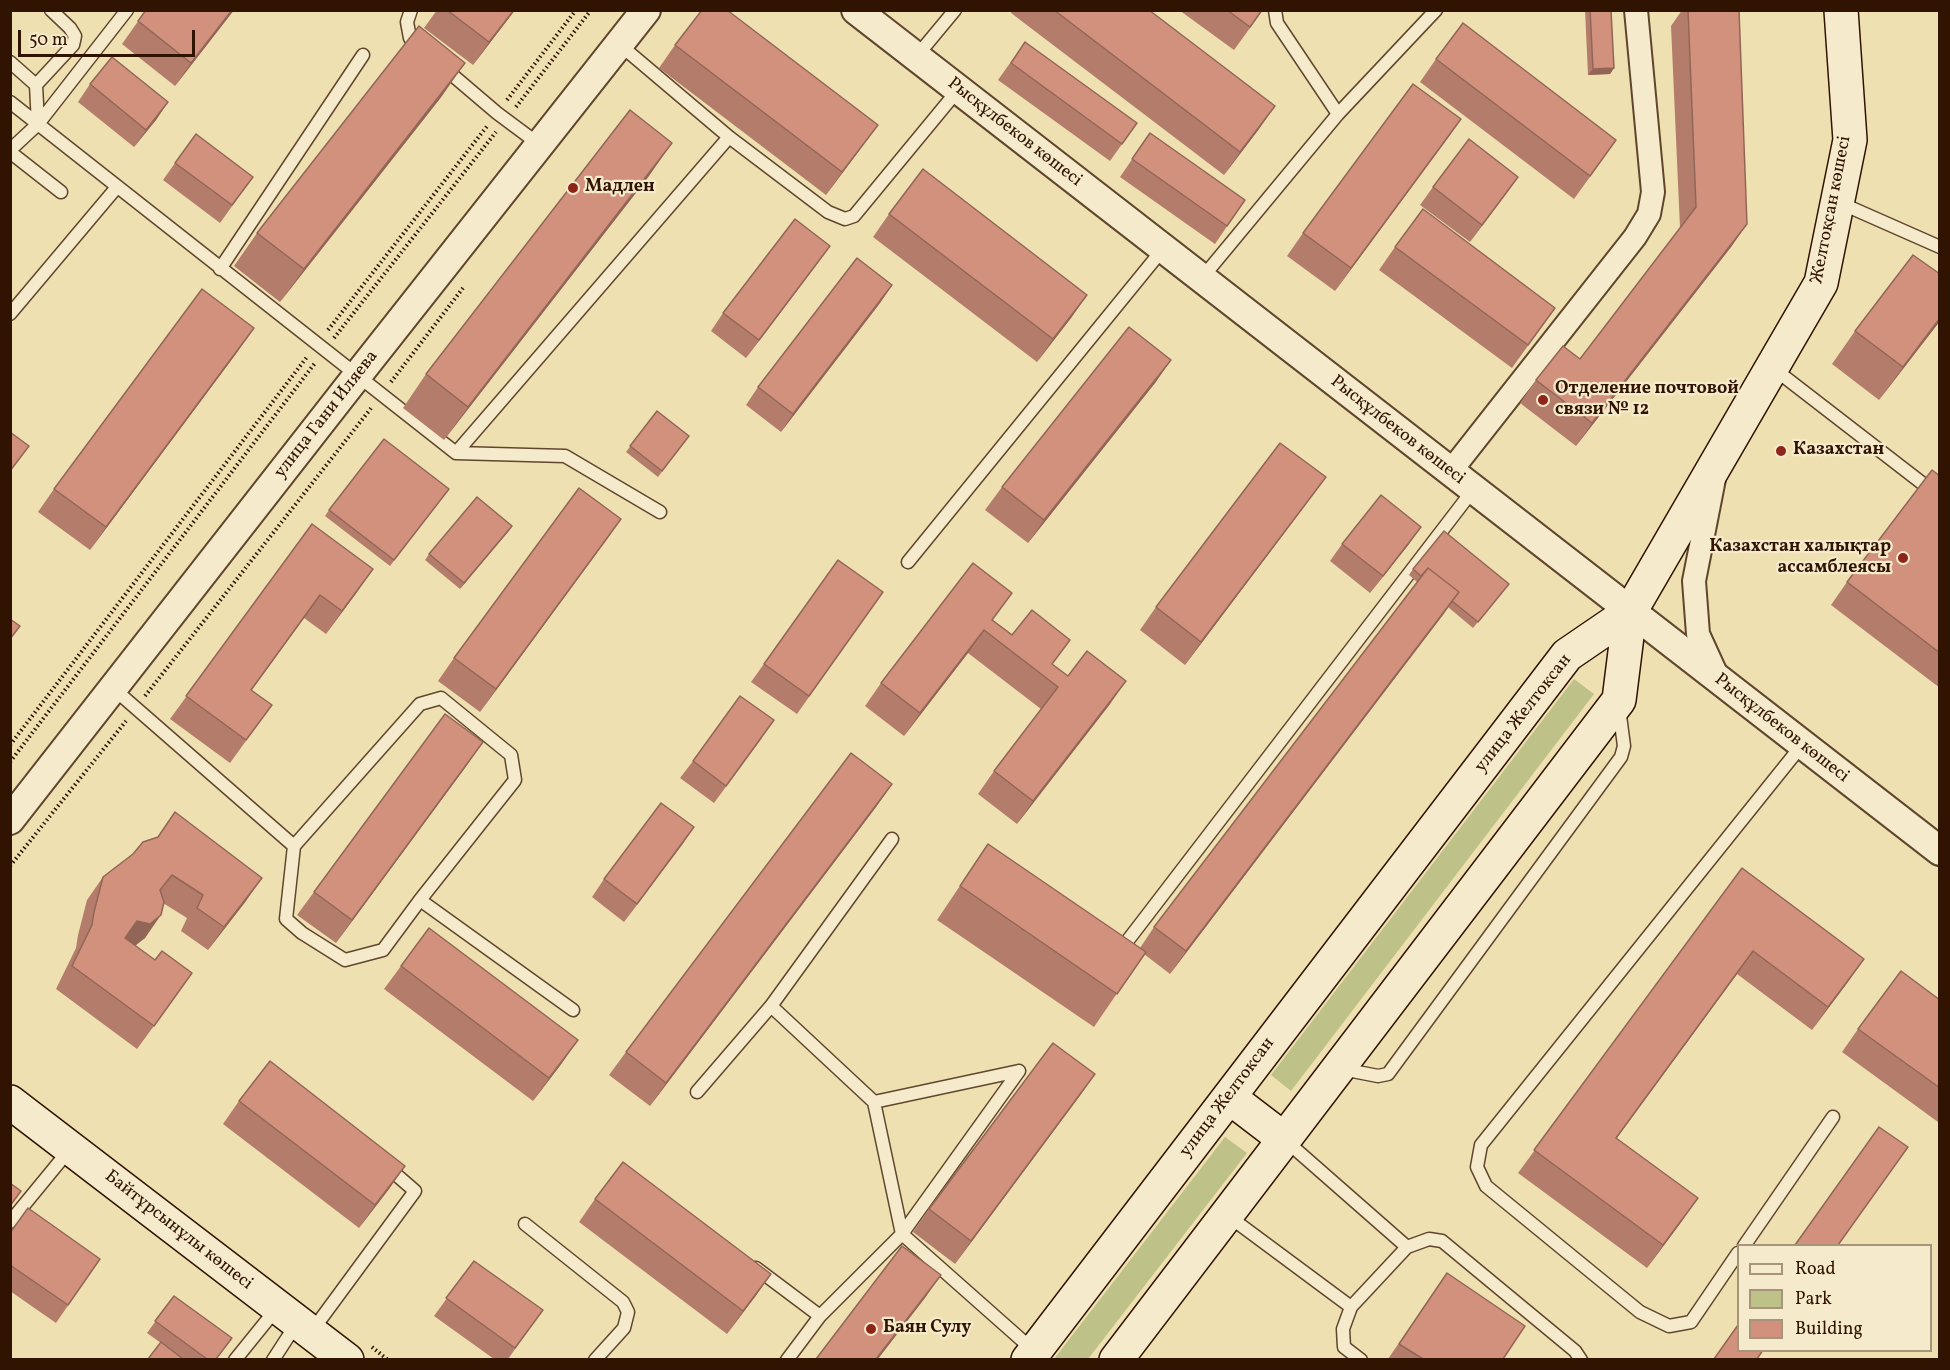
<!DOCTYPE html>
<meta charset="utf-8">
<style>
body{margin:0}
#map{position:relative;width:1950px;height:1370px;overflow:hidden;background:#efe0b1;font-family:Vollkorn,serif}
canvas{display:block}
.frame{position:absolute;inset:0;border:12px solid #311301;pointer-events:none}
.legend{position:absolute;left:1737px;top:1244px;width:195px;height:108px;box-sizing:border-box;background:#f5ebcc;border:2px solid #a7957b;margin:0;padding:8px 10px;list-style:none;font-size:18px;color:#311301}
.legend li{display:flex;align-items:center;gap:12px;height:30px}
.legend b{width:30px;border:2px solid #a7957b}
.scale{position:absolute;left:18px;top:30px;width:177px;height:27px;box-sizing:border-box;border:3px solid #311301;border-top:0;padding-left:8px;font-size:18px;line-height:21px;white-space:nowrap;color:#311301;-webkit-text-stroke:4px #f5ebcc;paint-order:stroke}
</style>
<div id="map">
<canvas width="1950" height="1370"></canvas>
<div class="frame"></div>
<ul class="legend">
<li><b style="height:8px;background:#f5ebcc"></b>Road</li>
<li><b style="height:16px;background:#bec188"></b>Park</li>
<li><b style="height:16px;background:#d1917c"></b>Building</li>
</ul>
<div class="scale">50 m</div>
</div>
<script>
const g = document.querySelector('canvas').getContext('2d');
g.lineJoin = 'round';
function fill(path, color) { g.fillStyle = color; g.fill(path, 'evenodd'); }
const shape = rows => new Path2D(rows.map(r => 'M' + r).join(''));
function strokePath(path, color, width, dash) { g.strokeStyle = color; g.lineWidth = width; g.lineCap = dash ? 'butt' : 'round'; g.setLineDash(dash || []); g.stroke(path); }
function write(font, color, halo, rows, align = 'center') {
  g.font = font + ' Vollkorn,serif'; g.lineWidth = 4.5; g.setLineDash([]); g.textBaseline = 'middle'; g.strokeStyle = halo; g.fillStyle = color; for (const [text, x, y, turn = 0] of rows) {
    g.save(); g.translate(x, y); g.rotate((+turn || 0) * Math.PI / 180); g.textAlign = isNaN(turn) ? turn : align; if (halo) g.strokeText(text, 0, 0); g.fillText(text, 0, 0); g.restore();
  }
}
const green = shape([
 [1574,679,1594,694,1291,1091,1271,1075],
 [1225,1137,1247,1153,1088,1359,1054,1359]
]);
const path = shape([
 [507,100,576,10],
 [516,107,591,10],
 [328,330,488,125],
 [334,338,496,132],
 [391,382,463,288],
 [145,696,372,407],
 [10,745,307,357],
 [10,762,315,363],
 [10,866,126,721],
 [372,1347,388,1360]
]);
const service = shape([
 [411,10,407,22,410,38,421,48],
 [1275,10,1277,23,1338,114],
 [619,44,729,137],
 [916,57,955,10],
 [10,62,36,85,38,124],
 [443,67,497,113,540,145],
 [36,85,73,45,75,36,70,28,51,10],
 [10,102,456,453,565,456,660,512],
 [10,150,38,124,127,10],
 [10,152,61,192],
 [1838,202,1940,247],
 [220,269,363,55],
 [1202,278,1338,114,1436,10],
 [10,314,117,187],
 [1773,368,1940,497],
 [456,453,729,137,828,212,845,219,854,216,958,90],
 [908,562,1163,249],
 [114,689,294,846],
 [441,698,511,755,515,780,420,900,383,950,345,960,302,933,286,919,294,846,420,704,441,698],
 [420,900,573,1010],
 [1119,946,1122,948,1473,490],
 [771,1006,874,1102,902,1234,1033,1350],
 [1342,1069,1378,1076,1388,1074,1621,757,1624,746,1619,708],
 [697,1092,771,1006,892,839],
 [874,1102,1019,1071],
 [1285,1140,1407,1247,1429,1239,1442,1241,1575,1351,1581,1360],
 [1227,1215,1351,1307,1343,1329,1344,1347,1361,1360],
 [10,1222,70,1149],
 [525,1224,623,1302,628,1312,624,1328,595,1360],
 [1744,1246,1833,1117],
 [1738,1253,1691,1322,1669,1326,1640,1312,1486,1186,1477,1167,1481,1145,1802,745],
 [756,1268,820,1316],
 [1351,1307,1407,1247],
 [312,1331,415,1191,385,1165],
 [235,1360,277,1308],
 [273,1360,297,1323],
 [787,1360,820,1316,902,1234,1019,1071]
]);
const minor = shape([
 [1450,472,1635,237,1649,214,1653,192,1636,10],
 [1714,479,1694,581,1698,634,1719,680]
]);
const tertiary = shape([
 [856,10,1940,851],
 [10,820,357,376,646,10]
]);
const secondary = shape([
 [1229,1097,1284,1139],
 [10,1102,347,1360],
 [1028,1360,1567,655,1630,612],
 [1116,1360,1619,700,1630,612,1821,283,1850,140,1841,10]
]);
const wall = shape([
 [146,10,234,10,175,86,122,44],
 [437,10,515,10,473,65,424,28],
 [1013,10,1149,10,1259,129,1224,175,1011,13],
 [1179,10,1263,10,1234,50],
 [1585,10,1611,10,1614,68,1610,74,1588,75],
 [1682,10,1688,10,1747,224,1731,247,1576,446,1520,403,1536,380,1580,359,1680,228,1671,26],
 [1025,42,1137,123,1110,161,998,80],
 [675,45,861,148,826,195,659,68],
 [1436,59,1600,163,1574,199,1420,82],
 [90,84,168,102,156,120,134,147,78,102],
 [442,96,280,302,234,266,257,233],
 [1461,119,1335,291,1287,256,1303,233],
 [1150,133,1245,200,1215,244,1120,177],
 [175,163,253,177,220,223,163,180],
 [649,176,444,440,403,408,426,374],
 [1518,177,1470,242,1420,205,1433,187],
 [889,214,1087,295,1071,318,1037,362,873,237],
 [1395,247,1555,308,1512,368,1379,270],
 [817,264,746,358,711,331,723,313],
 [892,285,880,303,781,432,746,405,758,387],
 [1940,321,1879,400,1832,364,1855,331],
 [238,351,90,550,38,512,54,489],
 [1171,360,1155,383,1028,543,985,510,1002,487],
 [657,411,689,436,658,477,626,452],
 [1940,476,1940,688,1831,605,1847,582],
 [449,489,390,566,325,516,329,510],
 [1309,500,1185,665,1140,630,1156,607],
 [621,519,480,712,438,681,454,658],
 [312,524,357,592,326,634,304,618,251,690,272,705,230,763,170,719],
 [512,526,460,589,425,560,429,554],
 [1342,544,1409,544,1370,593,1330,561],
 [838,560,883,592,797,714,751,682],
 [1413,569,1509,584,1473,628,1448,607,1170,974,1144,954,1094,1027,937,920,988,844,1140,948,1154,927,1417,582,1409,575],
 [993,620,1068,676,1110,704,1017,824,978,794,994,771,1041,709,968,653,904,736,865,706,881,683],
 [762,738,714,803,680,778,693,761],
 [467,765,336,943,297,915,314,892],
 [892,784,876,807,650,1106,609,1075,626,1052],
 [694,827,624,922,592,897,604,879],
 [133,854,246,901,208,950,181,931,187,918,163,903,145,938,135,946,176,996,137,1049,56,989,76,948,78,935,87,900,103,877],
 [1742,868,1864,959,1812,1030,1737,974,1616,1138,1682,1221,1647,1268,1518,1173],
 [401,966,562,1063,533,1101,384,989],
 [1940,1000,1940,1120,1938,1122,1842,1052,1858,1029],
 [1095,1074,955,1264,913,1232,929,1209],
 [239,1101,405,1166,389,1189,359,1228,223,1124],
 [595,1199,771,1274,727,1334,579,1222],
 [10,1233,100,1259,56,1323,10,1291],
 [474,1261,543,1310,508,1359,494,1359,434,1316],
 [1447,1273,1503,1359,1388,1359,1431,1296],
 [174,1296,217,1359,148,1359,161,1343,147,1333]
]);
const shadedWall = shape([
 [232,10,234,10,175,86,191,63],
 [514,10,515,10,473,65,489,42],
 [465,63,442,96,280,302,304,269],
 [1614,68,1610,74,1588,75,1593,69],
 [168,102,156,120,134,147,146,130],
 [1275,106,1259,129,1224,175,1240,152],
 [1461,119,1445,142,1335,291,1351,268],
 [878,125,861,148,826,195,842,172],
 [672,143,649,176,444,440,468,407],
 [1518,177,1506,194,1470,242,1482,225],
 [1747,224,1731,247,1576,446,1592,423],
 [830,246,817,264,746,358,759,340],
 [892,285,880,303,781,432,793,414],
 [1087,295,1071,318,1037,362,1053,339],
 [1940,318,1940,321,1879,400,1903,367],
 [254,328,238,351,90,550,106,527],
 [1171,360,1155,383,1028,543,1044,520],
 [1326,477,1309,500,1185,665,1201,642],
 [621,519,605,542,480,712,496,689],
 [512,526,508,532,460,589,464,583],
 [1421,527,1409,544,1370,593,1383,576],
 [373,569,357,592,326,634,342,611],
 [1459,592,1443,615,1170,974,1186,951],
 [320,595,304,618,235,713,251,690],
 [984,630,968,653,904,736,920,713],
 [1126,681,1110,704,1017,824,1033,801],
 [483,742,467,765,336,943,352,920],
 [892,784,876,807,650,1106,666,1083],
 [694,827,682,845,624,922,637,904],
 [262,878,246,901,208,950,224,927],
 [161,915,145,938,133,947,121,944,137,921],
 [1753,951,1737,974,1600,1161,1616,1138],
 [1864,959,1848,982,1812,1030,1828,1007],
 [578,1040,562,1063,533,1101,549,1078],
 [1095,1074,1079,1097,955,1264,971,1241],
 [405,1166,389,1189,359,1228,375,1205],
 [1698,1198,1682,1221,1647,1268,1663,1245],
 [771,1274,755,1297,727,1334,743,1311],
 [941,1275,925,1298,878,1359,876,1359]
]);
const building = shape([
 [146,10,232,10,191,63,138,21,146,10],
 [447,10,514,10,489,42,447,10],
 [702,10,727,10,878,125,842,172,675,45,702,10],
 [1054,10,1149,10,1275,106,1240,152,1054,10],
 [1227,10,1262,10,1250,27,1227,10],
 [1590,10,1611,10,1614,68,1593,69,1590,10],
 [1688,10,1739,10,1747,224,1592,423,1536,380,1563,346,1580,359,1696,207,1688,10],
 [1463,23,1616,140,1590,176,1436,59,1463,23],
 [419,26,465,63,304,269,257,233,419,26],
 [1025,42,1137,123,1122,144,1011,63,1025,42],
 [112,57,168,102,146,130,90,84,112,57],
 [1413,84,1461,119,1351,268,1303,233,1413,84],
 [630,110,672,143,468,407,426,374,630,110],
 [1150,133,1245,200,1227,226,1132,159,1150,133],
 [196,134,253,177,232,205,175,163,196,134],
 [1469,139,1518,177,1482,225,1433,187,1469,139],
 [923,169,1087,295,1053,339,889,214,923,169],
 [1423,209,1555,308,1528,345,1395,247,1423,209],
 [795,219,830,246,759,340,723,313,795,219],
 [1913,255,1940,274,1940,318,1903,367,1855,331,1913,255],
 [857,258,892,285,793,414,758,387,857,258],
 [202,289,254,328,106,527,54,489,202,289],
 [1129,327,1171,360,1044,520,1002,487,1129,327],
 [657,411,689,436,662,471,630,446,657,411],
 [10,432,29,446,10,471,10,432],
 [384,439,449,489,394,560,329,510,384,439],
 [1280,443,1326,477,1201,642,1156,607,1280,443],
 [1932,470,1940,476,1940,653,1847,582,1932,470],
 [579,488,621,519,496,689,454,658,579,488],
 [1381,495,1421,527,1383,576,1342,544,1381,495],
 [477,497,512,526,464,583,429,554,477,497],
 [312,524,373,569,342,611,320,595,251,690,272,705,246,740,186,696,312,524],
 [1444,531,1509,584,1478,622,1452,601,1459,592,1428,568,1421,576,1413,569,1444,531],
 [838,560,883,592,809,696,764,664,838,560],
 [973,563,1012,593,992,620,1012,635,1032,610,1070,640,1052,664,1068,676,1087,651,1126,681,1033,801,994,771,1058,687,984,630,920,713,881,683,973,563],
 [1428,568,1459,592,1186,951,1154,927,1428,568],
 [10,619,20,626,10,639,10,619],
 [740,696,774,720,726,786,693,761,740,696],
 [445,714,483,742,352,920,314,892,445,714],
 [851,753,892,784,666,1083,626,1052,851,753],
 [661,803,694,827,637,904,604,879,661,803],
 [175,812,262,878,224,927,197,908,203,895,172,875,160,890,164,902,161,915,150,924,137,921,125,938,155,960,162,951,192,973,154,1026,72,966,92,925,94,912,103,877,133,854,143,842,158,837,175,812],
 [988,844,1146,952,1117,994,960,886,988,844],
 [1742,868,1864,959,1828,1007,1753,951,1616,1138,1698,1198,1663,1245,1534,1150,1742,868],
 [429,928,578,1040,549,1078,401,966,429,928],
 [1901,971,1940,1000,1940,1088,1858,1029,1901,971],
 [1053,1043,1095,1074,971,1241,929,1209,1053,1043],
 [270,1061,405,1166,375,1205,239,1101,270,1061],
 [1879,1127,1908,1147,1838,1245,1795,1245,1879,1127],
 [623,1162,771,1274,743,1311,595,1199,623,1162],
 [10,1183,21,1191,10,1206,10,1183],
 [28,1208,100,1259,68,1305,10,1265,10,1233,28,1208],
 [902,1246,941,1275,876,1359,816,1359,902,1246],
 [474,1261,543,1310,515,1348,446,1298,474,1261],
 [1447,1273,1525,1326,1503,1359,1423,1359,1399,1344,1447,1273],
 [174,1296,232,1338,216,1359,207,1359,155,1321,174,1296],
 [1738,1325,1738,1350,1763,1350,1757,1359,1714,1359,1738,1325],
 [161,1342,183,1359,148,1359,161,1342]
]);
const markers = [
 [573,188,6,"#8f2418"],
 [1543,400,6,"#8f2418"],
 [1781,451,6,"#8f2418"],
 [1903,558,6,"#8f2418"],
 [871,1329,6,"#8f2418"]
];
const streetNames = [
 ["Рысқұлбеков көшесі",1014,133,38],
 ["Желтоқсан көшесі",1832,210,-79],
 ["улица Гани Иляева",327,415,-52],
 ["Рысқұлбеков көшесі",1397,431,38],
 ["улица Желтоксан",1524,714,-52],
 ["Рысқұлбеков көшесі",1781,729,38],
 ["улица Желтоксан",1228,1098,-53],
 ["Байтұрсынұлы көшесі",178,1231,38]
];
const poiNames = [
 ["Мадлен",585,188],
 ["Отделение почтовой",1555,390],
 ["связи № 12",1555,411],
 ["Казахстан",1793,451],
 ["Казахстан халықтар",1891,548,"right"],
 ["ассамблеясы",1891,569,"right"],
 ["Баян Сулу",883,1329]
];
fill(green, '#bec188');
strokePath(service, '#60462d', 15);
strokePath(minor, '#60462d', 26);
strokePath(tertiary, '#60462d', 32);
strokePath(secondary, '#311301', 36);
strokePath(path, '#311301', 4, [1.5, 3]);
strokePath(service, '#f5ebcc', 12);
strokePath(minor, '#f5ebcc', 22);
strokePath(tertiary, '#f5ebcc', 28);
strokePath(secondary, '#f5ebcc', 33);
fill(wall, '#b47d6b');
fill(shadedWall, '#926657');
fill(building, '#d1917c');
strokePath(building, '#926657', 1.5);
for (const [x, y, r, color] of markers) { const dot = new Path2D(); dot.arc(x, y, r, 0, 2 * Math.PI); g.fillStyle = color; g.fill(dot); strokePath(dot, '#f5ebcc', 2); }
write('18px', '#311301', '#f5ebcc', streetNames);
write('bold 18px', '#311301', '#f5ebcc', poiNames, 'left');
</script>
